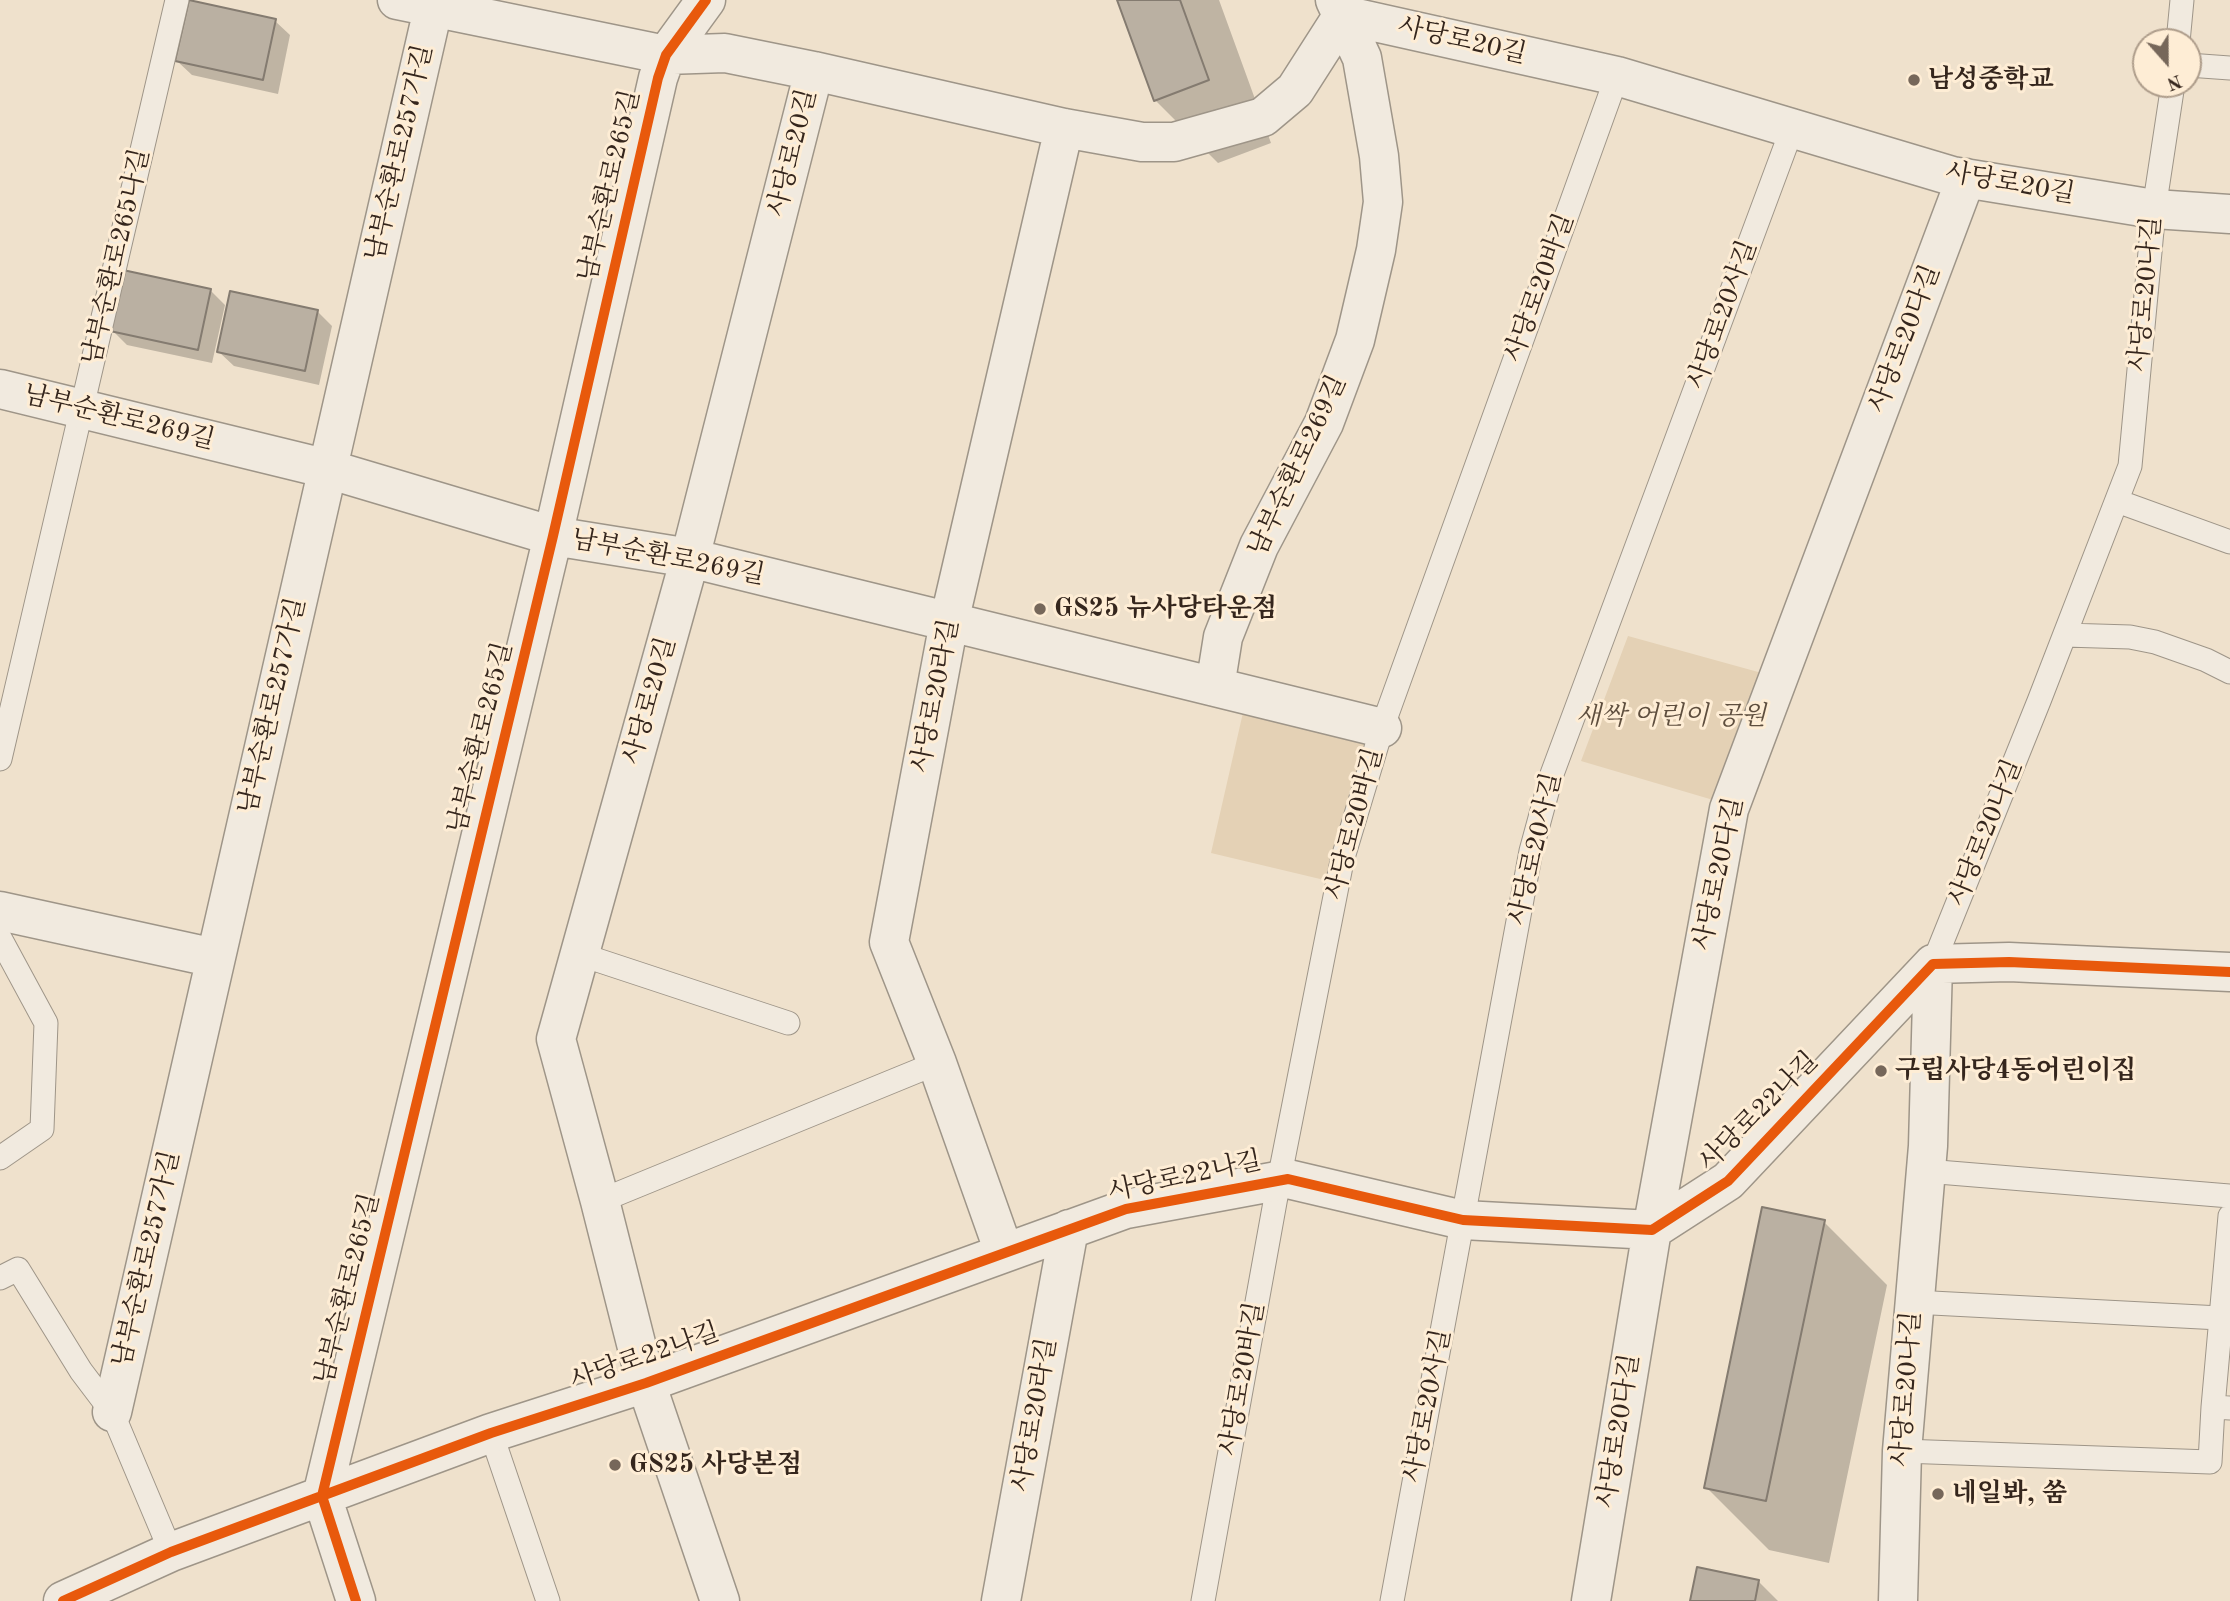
<!DOCTYPE html>
<meta charset="utf-8">
<style>
body{margin:0}
#map{position:relative;width:2230px;height:1601px;overflow:hidden;background:#efe1cc;font-family:"Old Standard TT",serif}
canvas{display:block}
.north{position:absolute;left:2132px;top:28px;width:70px;height:70px;box-sizing:border-box;background:#feedd5;border:2px solid #ae9d8b;border-radius:50%;rotate:159deg;font-size:19px;font-weight:700;line-height:28px;text-align:center;color:#35261d}
.north::after{content:'';display:block;margin:auto;width:24px;height:32px;background:#76675a;clip-path:polygon(50% 0,100% 100%,50% 72%,0 100%)}
</style>
<div id="map">
<canvas width="2230" height="1601"></canvas>
<div class="north">N</div>
</div>
<script>
const g = document.querySelector('canvas').getContext('2d');
g.lineJoin = 'round';
function fill(path, color) { g.fillStyle = color; g.fill(path, 'evenodd'); }
const shape = rows => new Path2D(rows.map(r => 'M' + r).join(''));
function strokePath(path, color, width, dash) { g.strokeStyle = color; g.lineWidth = width; g.lineCap = dash ? 'butt' : 'round'; g.setLineDash(dash || []); g.stroke(path); }
function write(font, color, halo, rows, align = 'center') {
  g.font = font + ' "Old Standard TT","Noto Serif KR",serif'; g.lineWidth = 6; g.setLineDash([]); g.textBaseline = 'middle'; g.strokeStyle = halo; g.fillStyle = color; for (const [text, x, y, turn = 0] of rows) {
    g.save(); g.translate(x, y); g.rotate((+turn || 0) * Math.PI / 180); g.textAlign = isNaN(turn) ? turn : align; if (halo) g.strokeText(text, 0, 0); g.fillText(text, 0, 0); g.restore();
  }
}
const green = shape([
 [1628,636,1769,675,1720,802,1581,761],
 [1247,695,1382,728,1337,883,1211,853]
]);
const shadow = shape([
 [1119,0,1219,0,1271,143,1218,163,1155,100],
 [275,21,290,35,278,94,192,75,177,61],
 [210,290,225,305,212,363,127,345,112,330],
 [318,312,332,326,319,385,234,366,219,352],
 [1824,1222,1887,1285,1829,1563,1769,1550,1706,1487],
 [1759,1582,1778,1601,1691,1601]
]);
const building = shape([
 [189,0,276,19,263,80,175,61,189,0],
 [1117,0,1180,0,1209,80,1154,101,1117,0],
 [123,270,211,289,198,350,110,331,123,270],
 [230,291,318,310,305,371,217,352,230,291],
 [1762,1207,1825,1220,1766,1501,1704,1488,1762,1207],
 [1697,1567,1759,1580,1755,1601,1690,1601,1697,1567]
]);
const service = shape([
 [2178,42,2182,0],
 [2188,65,2230,68],
 [2117,501,2230,542],
 [2065,635,2130,637,2155,642,2206,660,2230,672],
 [0,759,177,0],
 [0,938,46,1023,42,1129,0,1158],
 [579,954,788,1023],
 [1933,964,2039,701,2130,466,2154,209,2173,84],
 [1926,1171,2230,1196],
 [600,1201,937,1063],
 [2230,1216,2213,1407,2230,1408],
 [0,1278,18,1269,81,1371,112,1412,171,1552],
 [1913,1302,2220,1318],
 [491,1433,548,1601],
 [1902,1451,2210,1462,2213,1407],
 [1203,1601,1279,1180,1342,861,1382,728,1617,76],
 [1392,1601,1531,851,1552,774,1792,129]
]);
const minor = shape([
 [397,0,666,55,725,53,814,71,1064,128,1142,142,1174,142,1263,117,1295,90,1343,15],
 [1343,15,1617,76,1952,176,2154,209,2230,214],
 [0,389,328,469,553,536,690,558,1382,728],
 [1215,687,1223,637,1259,546,1324,423,1355,340,1376,250,1383,202,1379,156,1362,58,1335,0],
 [0,911,215,958],
 [1004,1252,937,1063,889,942,949,622,1064,128],
 [112,1412,435,0],
 [63,1601,171,1552,491,1433,646,1383,1126,1209,1288,1179,1463,1220,1652,1230,1728,1181,1933,964,2009,962,2230,972],
 [356,1601,322,1496,553,536,658,78,666,55,706,0],
 [720,1601,646,1383,600,1201,556,1039,690,558,814,71],
 [1001,1601,1069,1229],
 [1591,1601,1652,1230,1729,809,1966,178],
 [1898,1601,1902,1451,1928,1146,1933,964]
]);
const cycleway = shape([
 [63,1601,171,1552,491,1433,646,1383,1126,1209,1288,1179,1463,1220,1652,1230,1728,1181,1933,964,2009,962,2230,972],
 [356,1601,322,1496,553,536,658,78,666,55,706,0]
]);
const markers = [
 [1914,80,7,"#76675a"],
 [1040,609,7,"#76675a"],
 [1881,1071,7,"#76675a"],
 [615,1465,7,"#76675a"],
 [1938,1494,7,"#76675a"]
];
const streetNames = [
 ["사당로20길",1462,41,13],
 ["남부순환로257가길",400,153,-77],
 ["사당로20길",793,153,-76],
 ["사당로20길",2010,184,10],
 ["남부순환로265길",610,186,-77],
 ["남부순환로265나길",117,257,-77],
 ["사당로20바길",1540,288,-70],
 ["사당로20나길",2146,294,-85],
 ["사당로20사길",1723,315,-70],
 ["사당로20다길",1905,339,-69],
 ["남부순환로269길",119,418,14],
 ["남부순환로269길",1298,466,-65],
 ["남부순환로269길",668,558,11],
 ["사당로20라길",936,696,-79],
 ["사당로20길",650,701,-74],
 ["남부순환로257가길",273,706,-77],
 ["남부순환로265길",481,738,-76],
 ["사당로20바길",1355,824,-75],
 ["사당로20나길",1986,833,-68],
 ["사당로20사길",1536,849,-77],
 ["사당로20다길",1719,874,-78],
 ["사당로22나길",1759,1112,-45],
 ["사당로22나길",1185,1177,-12],
 ["남부순환로257가길",147,1259,-77],
 ["남부순환로265길",348,1289,-76],
 ["사당로22나길",645,1357,-19],
 ["사당로20바길",1243,1379,-80],
 ["사당로20나길",1907,1389,-86],
 ["사당로20사길",1428,1406,-79],
 ["사당로20라길",1035,1415,-80],
 ["사당로20다길",1619,1431,-81]
];
const poiNames = [
 ["남성중학교",1928,80],
 ["GS25 뉴사당타운점",1054,609],
 ["구립사당4동어린이집",1895,1071],
 ["GS25 사당본점",629,1465],
 ["네일봐, 쑴",1952,1494]
];
const parkNames = [
 ["새싹 어린이 공원",1671,717]
];
fill(green, '#e4d1b5');
fill(shadow, '#0003');
fill(building, '#bab0a2');
strokePath(building, '#847b70', 2);
strokePath(service, '#9e9588', 25);
strokePath(minor, '#9e9588', 41);
strokePath(service, '#f1eadf', 23);
strokePath(minor, '#f1eadf', 38);
strokePath(cycleway, '#e8590c', 10);
for (const [x, y, r, color] of markers) { const dot = new Path2D(); dot.arc(x, y, r, 0, 2 * Math.PI); g.fillStyle = color; g.fill(dot); strokePath(dot, '#feedd5', 2.5); }
write('26px', '#35261d', '#feedd5', streetNames);
write('bold 26px', '#35261d', '#feedd5', poiNames, 'left');
write('italic 26px', '#5e4e3e', '#feedd5', parkNames);
</script>
